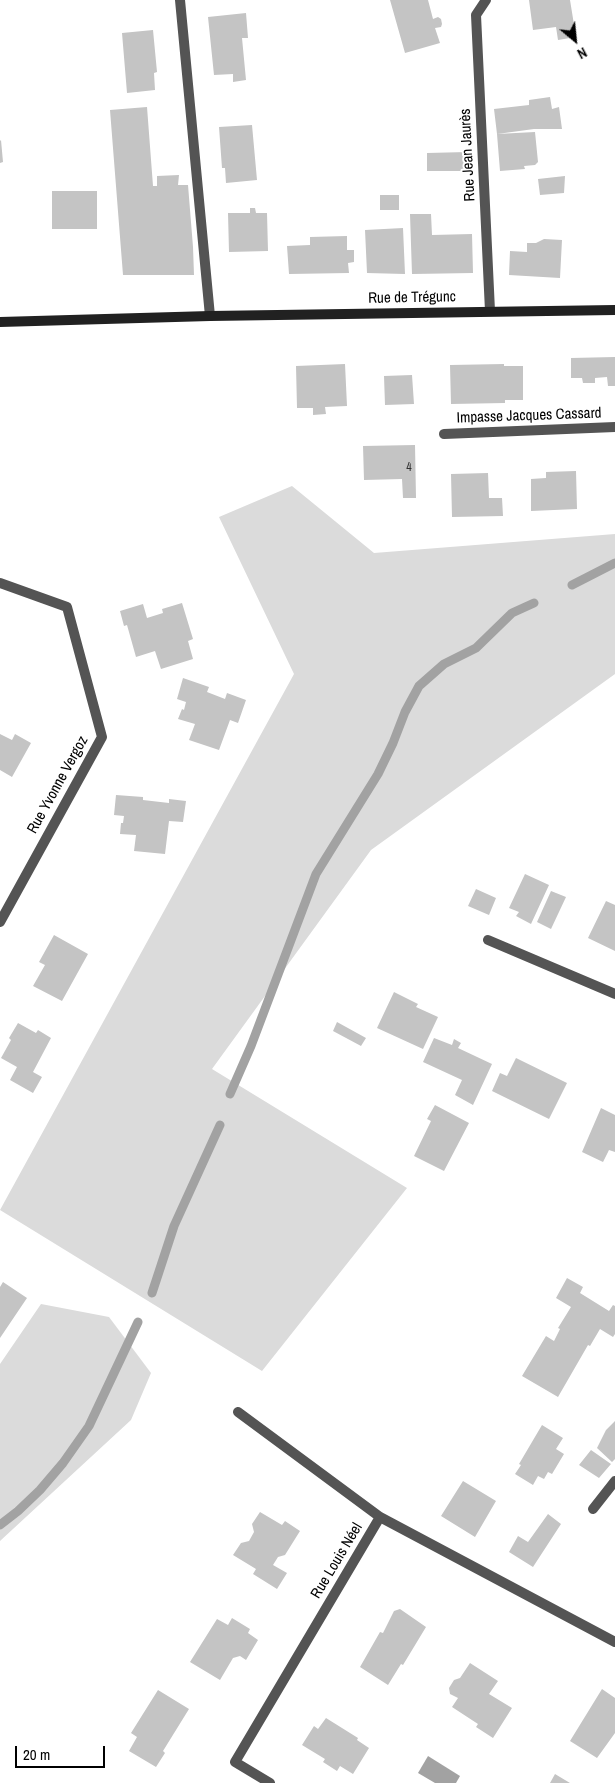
<!DOCTYPE html>
<meta charset="utf-8">
<style>
body{margin:0}
#map{position:relative;width:615px;height:1783px;overflow:hidden;background:#fff;font-family:"Archivo Narrow",sans-serif}
canvas{display:block}
.north{position:absolute;left:550px;top:15px;width:50px;height:50px;-webkit-text-stroke:4px #fff;paint-order:stroke;rotate:152deg;font-size:14px;font-weight:700;line-height:20px;text-align:center;color:#000}
.north::after{content:'';display:block;margin:auto;width:18px;height:22px;background:#000;clip-path:polygon(50% 0,100% 100%,50% 72%,0 100%)}
.scale{position:absolute;left:15px;top:1746px;width:90px;height:22px;box-sizing:border-box;border:2px solid #000;border-top:0;padding-left:6px;font-size:15px;line-height:18px;white-space:nowrap;color:#000;-webkit-text-stroke:4px #fff;paint-order:stroke}
</style>
<div id="map">
<canvas width="615" height="1783"></canvas>
<div class="north">N</div>
<div class="scale">20 m</div>
</div>
<script>
const g = document.querySelector('canvas').getContext('2d');
g.lineJoin = 'round';
function fill(path, color) { g.fillStyle = color; g.fill(path, 'evenodd'); }
const shape = rows => new Path2D(rows.map(r => 'M' + r).join(''));
function strokePath(path, color, width, dash) { g.strokeStyle = color; g.lineWidth = width; g.lineCap = dash ? 'butt' : 'round'; g.setLineDash(dash || []); g.stroke(path); }
function write(font, color, halo, rows, align = 'center') {
  g.font = font + ' "Archivo Narrow",sans-serif'; g.lineWidth = 4; g.setLineDash([]); g.textBaseline = 'middle'; g.strokeStyle = halo; g.fillStyle = color; for (const [text, x, y, turn = 0] of rows) {
    g.save(); g.translate(x, y); g.rotate((+turn || 0) * Math.PI / 180); g.textAlign = isNaN(turn) ? turn : align; if (halo) g.strokeText(text, 0, 0); g.fillText(text, 0, 0); g.restore();
  }
}
const green = shape([
 [292,486,374,553,615,534,615,674,371,850,212,1069,407,1188,262,1371,0,1210,294,674,219,517],
 [41,1304,109,1317,151,1373,131,1420,0,1541,0,1364]
]);
const water = shape([
 [428,1756,460,1776,456,1783,435,1783,418,1773]
]);
const stream = shape([
 [572,585,615,563],
 [230,1094,251,1046,316,874,378,774,393,743,405,712,419,686,444,664,476,648,512,613,534,603],
 [152,1293,174,1226,220,1125],
 [0,1525,18,1511,40,1490,63,1463,89,1426,138,1322]
]);
const building = shape([
 [390,0,428,0,433,19,438,17,441,19,442,24,441,27,435,28,440,43,405,53],
 [529,0,570,0,576,37,558,40,556,27,533,30],
 [246,13,248,38,242,38,246,80,233,82,233,74,214,75,208,17],
 [153,30,157,72,154,73,155,90,127,93,122,33],
 [550,97,552,109,559,107,562,129,534,129,497,134,494,109,529,105,529,100],
 [147,107,153,186,157,186,157,176,179,175,178,185,188,185,193,247,194,275,123,275,110,110],
 [252,125,257,180,226,183,225,168,222,168,219,127],
 [535,132,538,162,535,165,524,166,525,169,500,171,497,134],
 [1,140,3,162,0,163,0,141],
 [467,152,469,171,427,171,427,153],
 [565,176,564,193,540,195,538,179],
 [52,191,97,191,97,229,52,229],
 [380,195,399,195,399,210,380,210],
 [250,208,255,208,256,213,267,213,268,251,229,252,228,213,250,213],
 [410,214,431,214,432,235,472,234,473,273,412,274],
 [403,228,405,274,367,273,365,230],
 [347,236,347,250,354,250,354,262,348,263,349,273,289,274,287,246,310,245,310,237],
 [544,239,562,240,560,278,509,275,510,251,527,252,527,243,536,243],
 [615,357,615,386,608,386,607,377,595,378,595,383,583,383,582,378,571,378,571,358],
 [345,364,347,406,325,407,326,414,313,415,313,408,297,408,296,366],
 [504,364,504,366,523,366,523,400,505,400,505,403,451,404,450,365],
 [412,375,414,404,385,405,384,376],
 [415,445,416,498,403,498,402,479,364,480,363,446],
 [576,471,577,509,531,511,531,479,546,478,546,472],
 [488,473,489,498,502,498,503,516,452,517,451,474],
 [182,603,193,639,188,641,193,659,161,669,155,651,136,657,127,625,124,626,120,611,143,604,147,618,163,613,162,609],
 [183,678,209,687,207,692,225,699,227,693,246,700,238,723,230,720,219,750,189,740,195,724,178,719,182,709,184,710,186,702,177,699],
 [0,734,12,740,15,734,31,743,12,777,0,770],
 [116,795,143,797,143,800,169,803,169,799,186,801,183,822,169,821,165,854,134,851,136,835,120,834,121,823,123,823,124,816,114,815],
 [525,874,549,885,531,924,516,916,519,912,509,908],
 [476,889,496,898,489,915,468,906],
 [551,891,566,897,551,929,537,922],
 [606,901,615,905,615,951,588,938],
 [54,935,88,954,62,1001,33,986,45,965,39,962],
 [394,992,418,1004,416,1007,438,1017,423,1049,377,1028],
 [337,1022,366,1038,361,1046,333,1031],
 [18,1023,36,1033,38,1030,51,1038,33,1072,42,1077,33,1093,10,1080,17,1067,1,1058,11,1040,9,1038],
 [434,1038,452,1045,454,1039,461,1043,458,1048,492,1064,473,1105,455,1095,462,1080,423,1062],
 [516,1058,567,1083,549,1119,492,1091,500,1073,507,1076],
 [435,1105,469,1123,444,1171,414,1156,431,1121,427,1119],
 [601,1108,615,1115,615,1152,609,1150,603,1162,582,1152],
 [567,1278,583,1287,580,1293,609,1311,613,1305,615,1306,615,1334,613,1337,600,1329,590,1346,588,1345,558,1397,522,1376,546,1336,554,1341,560,1329,558,1328,571,1307,556,1298],
 [3,1282,27,1298,0,1338,0,1287],
 [615,1421,615,1459,612,1462,597,1448,606,1430],
 [542,1425,563,1438,556,1449,564,1454,552,1474,548,1472,544,1479,538,1476,533,1485,515,1474,521,1465,519,1464],
 [591,1450,611,1464,599,1478,579,1465],
 [463,1481,496,1501,475,1537,441,1516],
 [260,1512,282,1525,285,1521,300,1531,285,1555,278,1557,273,1565,287,1573,277,1589,253,1574,256,1569,233,1555,241,1543,249,1541,254,1532,252,1524],
 [548,1514,561,1524,533,1567,509,1552,518,1536,528,1542],
 [400,1609,426,1627,403,1665,401,1664,388,1685,360,1667,380,1632,383,1633,394,1611],
 [232,1618,250,1629,248,1633,258,1640,246,1660,240,1656,233,1658,220,1680,190,1662,217,1619,228,1625],
 [470,1663,498,1681,489,1694,512,1708,493,1738,476,1727,478,1724,452,1707,458,1698,450,1694,449,1688,454,1680,460,1678],
 [602,1689,615,1698,615,1733,597,1758,570,1741],
 [158,1690,189,1709,163,1751,165,1753,156,1767,129,1751,137,1737,131,1733],
 [326,1718,358,1738,357,1740,369,1748,353,1774,340,1766,337,1771,323,1762,325,1759,302,1745,314,1726,318,1729],
 [555,1774,570,1783,550,1783]
]);
const minor = shape([
 [180,0,210,316],
 [486,0,476,15,490,311],
 [444,434,615,427],
 [0,583,67,607,102,737,0,922],
 [488,940,615,994],
 [238,1412,380,1517,615,1642],
 [593,1509,615,1481],
 [270,1783,235,1762,380,1517]
]);
const secondary = shape([
 [0,322,210,316,615,310]
]);
const numberNames = [
 ["4",409,468]
];
const streetNames = [
 ["Rue Jean Jaurès",468,155,-93],
 ["Rue de Trégunc",412,298,-1],
 ["Impasse Jacques Cassard",529,416,-2],
 ["Rue Yvonne Vergoz",58,785,-61],
 ["Rue Louis Néel",337,1561,-59]
];
fill(green, '#dbdbdb');
fill(water, '#a2a2a2');
strokePath(stream, '#a2a2a2', 9);
fill(building, '#c4c4c4');
strokePath(minor, '#545454', 10);
strokePath(secondary, '#212121', 10);
write('12px', '#313131', null, numberNames);
write('15px', '#000', '#fff', streetNames);
</script>
